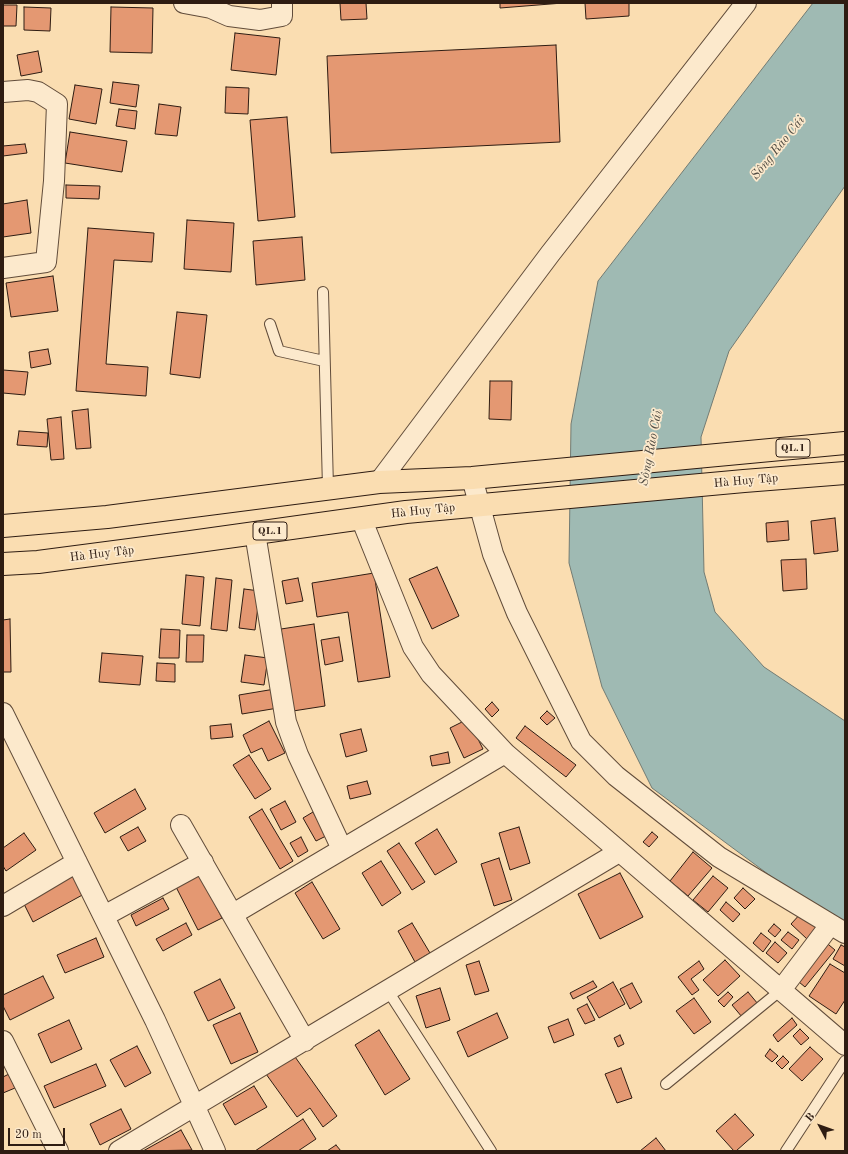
<!DOCTYPE html>
<meta charset="utf-8">
<style>
body{margin:0}
#map{position:relative;width:848px;height:1154px;overflow:hidden;background:#faddb1;font-family:"Old Standard TT",serif}
canvas{display:block}
.frame{position:absolute;inset:0;border:4px solid #2e1c12;pointer-events:none}
.north{position:absolute;left:800px;top:1106px;width:40px;height:40px;-webkit-text-stroke:3px #fce9cc;paint-order:stroke;rotate:311deg;font-size:11px;font-weight:700;line-height:16px;text-align:center;color:#2e1c12}
.north::after{content:'';display:block;margin:auto;width:14px;height:18px;background:#2e1c12;clip-path:polygon(50% 0,100% 100%,50% 72%,0 100%)}
.scale{position:absolute;left:8px;top:1128px;width:57px;height:18px;box-sizing:border-box;border:2px solid #2e1c12;border-top:0;padding-left:5px;font-size:12px;line-height:14px;white-space:nowrap;color:#2e1c12;-webkit-text-stroke:3px #fce9cc;paint-order:stroke}
</style>
<div id="map">
<canvas width="848" height="1154"></canvas>
<div class="frame"></div>
<div class="north">B</div>
<div class="scale">20 m</div>
</div>
<script>
const g = document.querySelector('canvas').getContext('2d');
g.lineJoin = 'round';
function fill(path, color) { g.fillStyle = color; g.fill(path, 'evenodd'); }
const shape = rows => new Path2D(rows.map(r => 'M' + r).join(''));
function strokePath(path, color, width, dash) { g.strokeStyle = color; g.lineWidth = width; g.lineCap = dash ? 'butt' : 'round'; g.setLineDash(dash || []); g.stroke(path); }
function write(font, color, halo, rows, align = 'center') {
  g.font = font + ' "Old Standard TT",serif'; g.lineWidth = 3.5; g.setLineDash([]); g.textBaseline = 'middle'; g.strokeStyle = halo; g.fillStyle = color; for (const [text, x, y, turn = 0] of rows) {
    g.save(); g.translate(x, y); g.rotate((+turn || 0) * Math.PI / 180); g.textAlign = isNaN(turn) ? turn : align; if (halo) g.strokeText(text, 0, 0); g.fillText(text, 0, 0); g.restore();
  }
}
const water = shape([
 [813,3,845,3,845,186,729,351,701,437,704,572,715,612,764,667,845,721,845,924,815,909,652,788,602,687,569,563,571,424,598,281,813,3]
]);
const building = shape([
 [340,3,366,3,367,19,341,20,340,3],
 [500,3,563,3,500,8,500,3],
 [585,3,629,3,629,16,586,19,585,3],
 [3,5,17,5,16,26,3,26,3,5],
 [24,7,51,8,50,31,24,30,24,7],
 [111,7,153,8,152,53,110,52,111,7],
 [235,33,280,38,276,75,231,70,235,33],
 [556,45,560,142,331,153,327,56,556,45],
 [38,51,42,72,21,76,17,55,38,51],
 [113,82,139,85,136,107,110,103,113,82],
 [75,85,102,89,96,124,69,119,75,85],
 [226,87,249,88,248,114,225,113,226,87],
 [159,104,181,107,177,136,155,134,159,104],
 [119,109,137,111,135,129,116,126,119,109],
 [287,117,295,217,258,221,250,120,287,117],
 [70,132,127,141,122,172,65,163,70,132],
 [25,144,27,153,3,156,3,146,25,144],
 [66,185,100,186,99,199,66,198,66,185],
 [27,200,31,233,3,237,3,204,27,200],
 [187,220,234,223,231,272,184,269,187,220],
 [88,228,154,233,152,262,114,260,106,364,148,367,146,396,76,391,88,228],
 [302,237,305,280,256,285,253,241,302,237],
 [53,276,58,311,11,317,6,283,53,276],
 [177,312,207,315,200,378,170,374,177,312],
 [48,349,51,364,31,368,29,352,48,349],
 [3,370,28,372,25,395,3,393,3,370],
 [490,381,512,381,511,420,489,419,490,381],
 [88,409,91,448,76,449,72,411,88,409],
 [61,417,64,459,51,460,47,419,61,417],
 [19,431,48,433,47,447,17,445,19,431],
 [835,518,838,551,814,554,811,521,835,518],
 [788,521,789,540,767,542,766,523,788,521],
 [806,559,807,589,783,591,781,560,806,559],
 [437,567,459,616,432,629,409,579,437,567],
 [374,573,390,677,358,682,348,612,317,617,312,583,374,573],
 [186,575,204,577,200,626,182,624,186,575],
 [216,578,232,580,227,631,211,629,216,578],
 [298,578,303,601,286,604,282,581,298,578],
 [244,589,260,591,255,630,239,628,244,589],
 [10,619,11,672,3,672,3,620,10,619],
 [314,624,325,706,293,711,281,629,314,624],
 [161,629,180,630,179,658,159,658,161,629],
 [187,635,204,635,203,662,186,662,187,635],
 [339,637,343,661,325,665,321,640,339,637],
 [102,653,143,656,140,685,99,682,102,653],
 [245,655,268,658,264,685,241,682,245,655],
 [157,663,175,664,175,682,156,681,157,663],
 [275,689,278,708,242,714,239,695,275,689],
 [492,702,499,710,492,717,485,709,492,702],
 [547,711,555,718,547,725,540,718,547,711],
 [468,719,483,749,464,758,450,728,468,719],
 [269,721,285,753,268,761,262,748,251,753,243,735,269,721],
 [231,724,233,737,211,739,210,726,231,724],
 [525,726,576,765,566,777,516,738,525,726],
 [361,729,367,751,346,757,340,734,361,729],
 [448,752,450,763,432,766,430,756,448,752],
 [249,755,271,789,255,799,233,765,249,755],
 [367,781,371,794,350,799,347,786,367,781],
 [135,789,146,809,105,833,94,813,135,789],
 [285,801,296,822,281,830,270,809,285,801],
 [262,809,293,861,280,869,249,817,262,809],
 [313,812,326,836,316,841,303,818,313,812],
 [138,827,146,841,128,851,120,837,138,827],
 [519,827,530,863,510,870,499,833,519,827],
 [437,829,457,862,435,875,415,843,437,829],
 [652,832,658,837,649,847,643,842,652,832],
 [24,833,36,850,6,871,3,866,3,848,24,833],
 [301,837,308,851,298,857,290,843,301,837],
 [399,843,425,882,412,890,387,851,399,843],
 [693,852,712,868,688,896,670,881,693,852],
 [499,858,512,900,494,906,481,864,499,858],
 [381,861,401,893,382,906,362,873,381,861],
 [620,873,643,917,600,939,578,894,620,873],
 [76,874,86,893,33,922,23,902,76,874],
 [200,875,222,918,198,930,176,887,200,875],
 [713,876,728,888,708,912,693,900,713,876],
 [312,882,340,929,323,939,295,893,312,882],
 [743,888,755,899,745,909,734,898,743,888],
 [163,898,169,909,136,926,131,915,163,898],
 [726,902,740,914,733,922,720,910,726,902],
 [802,912,818,927,807,939,791,924,802,912],
 [186,923,192,935,163,951,156,939,186,923],
 [412,923,430,953,415,962,398,931,412,923],
 [774,924,781,930,775,937,768,931,774,924],
 [788,932,799,940,792,949,781,940,788,932],
 [761,933,771,941,763,952,753,943,761,933],
 [96,938,104,957,65,973,57,955,96,938],
 [823,940,835,950,805,987,793,977,823,940],
 [775,942,787,953,778,963,766,953,775,942],
 [841,945,845,947,845,966,833,959,841,945],
 [725,960,740,976,718,996,703,980,725,960],
 [479,961,489,991,475,995,466,965,479,961],
 [699,961,704,969,691,979,699,990,692,995,678,977,699,961],
 [830,964,845,973,845,1000,836,1014,809,996,830,964],
 [43,976,54,998,10,1020,3,1006,3,995,43,976],
 [220,979,235,1008,208,1021,194,992,220,979],
 [593,981,597,987,573,999,570,993,593,981],
 [613,982,625,1004,599,1018,587,997,613,982],
 [632,983,642,1002,630,1009,620,989,632,983],
 [440,988,450,1020,426,1028,416,996,440,988],
 [728,992,733,997,724,1007,718,1001,728,992],
 [748,992,758,1004,742,1017,732,1005,748,992],
 [694,998,711,1022,694,1034,676,1011,694,998],
 [587,1004,595,1020,585,1024,577,1009,587,1004],
 [240,1013,258,1052,231,1064,213,1025,240,1013],
 [497,1013,508,1038,468,1057,457,1032,497,1013],
 [792,1018,797,1025,778,1042,773,1035,792,1018],
 [568,1019,574,1035,554,1043,548,1027,568,1019],
 [69,1020,82,1049,51,1063,38,1034,69,1020],
 [800,1029,809,1038,801,1045,793,1036,800,1029],
 [379,1030,410,1079,385,1095,355,1045,379,1030],
 [620,1035,624,1044,618,1047,614,1038,620,1035],
 [137,1046,151,1073,125,1087,110,1060,137,1046],
 [810,1047,823,1059,802,1081,789,1069,810,1047],
 [770,1049,778,1056,772,1062,765,1056,770,1049],
 [293,1054,337,1116,323,1127,310,1108,297,1117,266,1074,293,1054],
 [783,1056,789,1062,782,1069,776,1063,783,1056],
 [96,1064,106,1086,54,1108,44,1086,96,1064],
 [621,1068,632,1098,617,1103,605,1074,621,1068],
 [9,1074,15,1088,3,1093,3,1077,9,1074],
 [254,1086,267,1107,235,1125,223,1104,254,1086],
 [121,1109,131,1129,100,1145,90,1124,121,1109],
 [735,1114,754,1135,736,1151,734,1151,716,1131,735,1114],
 [303,1119,316,1139,298,1151,255,1151,303,1119],
 [181,1130,192,1150,143,1151,181,1130],
 [656,1138,666,1151,640,1151,656,1138],
 [336,1145,341,1151,327,1151,336,1145]
]);
const lane = shape([
 [323,292,328,488],
 [270,324,279,351,324,361],
 [388,991,491,1151],
 [666,1084,781,990],
 [786,1151,845,1061]
]);
const street = shape([
 [184,3,211,8,229,16,260,20,282,16,282,3],
 [3,92,28,90,38,92,57,104,54,181,46,262,3,268],
 [472,478,493,554,517,613,581,741,616,776,719,857,845,933],
 [379,482,550,254,746,3],
 [361,518,413,647,431,674,505,753,845,1045],
 [255,533,286,722,298,755,342,849],
 [3,713,155,1020,215,1151],
 [181,825,305,1041],
 [3,906,77,862],
 [233,914,505,753],
 [104,916,203,862],
 [781,990,830,925],
 [3,1041,58,1151],
 [119,1151,619,852]
]);
const primary = shape([
 [3,526,107,517,379,482,472,478,845,443],
 [3,564,38,562,191,542,406,512,744,481,845,473]
]);
const shields = [
 [793,448,34],
 [270,531,34]
];
const shieldNames = [
 ["QL.1",793,448],
 ["QL.1",270,531]
];
const streetNames = [
 ["Hà Huy Tập",746,481,-5],
 ["Hà Huy Tập",423,511,-6],
 ["Hà Huy Tập",102,554,-7]
];
const waterNames = [
 ["Sông Rào Cái",778,148,-51],
 ["Sông Rào Cái",651,448,-79]
];
fill(water, '#9fbab3');
strokePath(water, '#727b73', 1);
fill(building, '#e49872');
strokePath(building, '#2e1c12', 1);
strokePath(lane, '#614c3a', 12);
strokePath(street, '#614c3a', 22);
strokePath(primary, '#2e1c12', 24);
strokePath(lane, '#fce9cc', 10);
strokePath(street, '#fce9cc', 20);
strokePath(primary, '#faddb1', 22);
for (const [x, y, w] of shields) { const box = new Path2D(); box.roundRect(x - w / 2, y - 9, w, 18, 3); g.fillStyle = '#fce9cc'; g.fill(box); strokePath(box, '#2e1c12', 1); }
write('bold 11px', '#2e1c12', null, shieldNames);
write('12px', '#2e1c12', '#fce9cc', streetNames);
write('italic 13px', '#504b42', '#fce9cc', waterNames);
</script>
